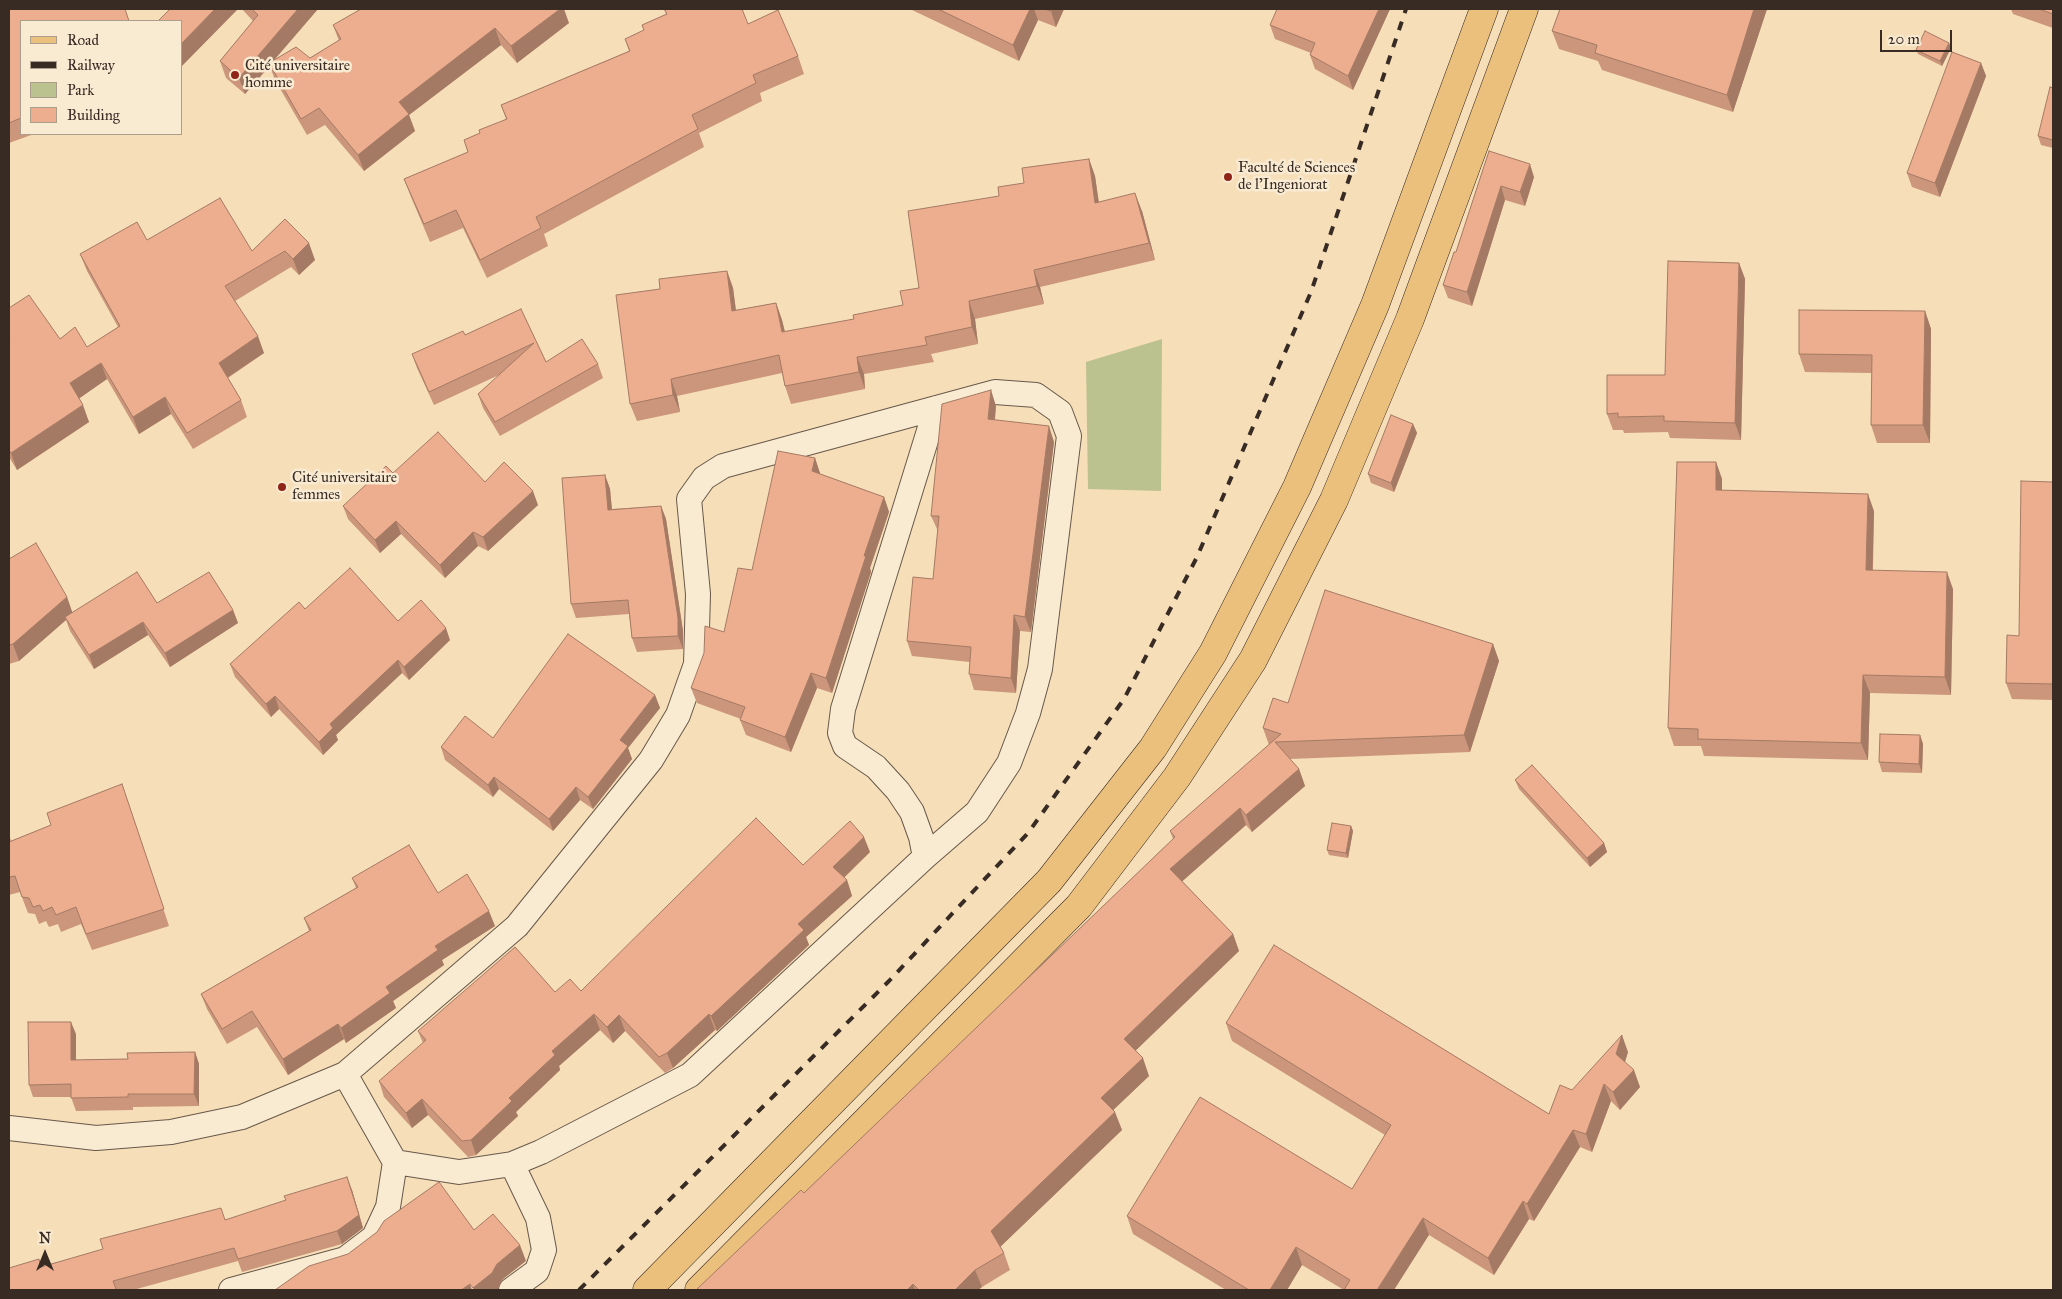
<!DOCTYPE html>
<meta charset="utf-8">
<style>
body{margin:0}
#map{position:relative;width:2062px;height:1299px;overflow:hidden;background:#f6deb9;font-family:"IM FELL Great Primer",serif}
canvas{display:block}
.frame{position:absolute;inset:0;border:10px solid #382b24;pointer-events:none}
.legend{position:absolute;left:20px;top:20px;width:162px;height:115px;box-sizing:border-box;background:#f9ead2;border:1px solid #ac9e8c;margin:0;padding:6px 9px;list-style:none;font-size:15px;color:#382b24}
.legend li{display:flex;align-items:center;gap:10px;height:25px}
.legend b{width:25px;border:1px solid #ac9e8c}
.north{position:absolute;left:20px;top:1229px;width:50px;height:50px;-webkit-text-stroke:4px #f9ead2;paint-order:stroke;rotate:0deg;font-size:14px;font-weight:700;line-height:20px;text-align:center;color:#382b24}
.north::after{content:'';display:block;margin:auto;width:18px;height:22px;background:#382b24;clip-path:polygon(50% 0,100% 100%,50% 72%,0 100%)}
.scale{position:absolute;left:1880px;top:30px;width:72px;height:22px;box-sizing:border-box;border:2px solid #382b24;border-top:0;padding-left:6px;font-size:15px;line-height:18px;white-space:nowrap;color:#382b24;-webkit-text-stroke:4px #f9ead2;paint-order:stroke}
</style>
<div id="map">
<canvas width="2062" height="1299"></canvas>
<div class="frame"></div>
<ul class="legend">
<li><b style="height:6px;background:#ebbf7c"></b>Road</li>
<li><b style="height:6px;background:#382b24"></b>Railway</li>
<li><b style="height:14px;background:#bcc190"></b>Park</li>
<li><b style="height:14px;background:#ecae8f"></b>Building</li>
</ul>
<div class="north">N</div>
<div class="scale">20 m</div>
</div>
<script>
const g = document.querySelector('canvas').getContext('2d');
g.lineJoin = 'round';
function fill(path, color) { g.fillStyle = color; g.fill(path, 'evenodd'); }
const shape = rows => new Path2D(rows.map(r => 'M' + r).join(''));
function strokePath(path, color, width, dash) { g.strokeStyle = color; g.lineWidth = width; g.lineCap = dash ? 'butt' : 'round'; g.setLineDash(dash || []); g.stroke(path); }
function write(font, color, halo, rows, align = 'center') {
  g.font = font + ' "IM FELL Great Primer",serif'; g.lineWidth = 5; g.setLineDash([]); g.textBaseline = 'middle'; g.strokeStyle = halo; g.fillStyle = color; for (const [text, x, y, turn = 0] of rows) {
    g.save(); g.translate(x, y); g.rotate((+turn || 0) * Math.PI / 180); g.textAlign = isNaN(turn) ? turn : align; if (halo) g.strokeText(text, 0, 0); g.fillText(text, 0, 0); g.restore();
  }
}
const green = shape([
 [1162,339,1161,491,1088,489,1086,362]
]);
const minor = shape([
 [925,857,921,837,912,812,898,791,876,767,845,746,840,733,843,709,936,408],
 [9,1128,96,1138,171,1132,242,1117,345,1074,517,926,651,760,678,715,696,664,698,594,689,499,704,478,723,466,995,392,1036,395,1060,412,1069,436,1040,669,1028,713,1009,763,977,812,925,857,690,1075,541,1152,512,1164,459,1172,395,1162],
 [231,1290,345,1259,374,1237,388,1207,395,1162,345,1074],
 [511,1290,537,1271,544,1250,538,1218,512,1164]
]);
const major = shape([
 [647,1290,1049,881,1153,748,1213,653,1297,487,1375,305,1484,9],
 [699,1290,1079,906,1177,777,1253,660,1334,500,1410,319,1524,9]
]);
const rail = shape([
 [579,1290,889,981,1028,833,1124,699,1197,557,1311,292,1406,9]
]);
const wall = shape([
 [9,9,21,21,21,134,34,134,9,143],
 [242,9,318,9,274,60,310,58,339,41,333,25,569,23,517,63,501,45,409,115,415,131,364,171,325,125,307,135,275,80,270,66,245,94,226,78,220,61,253,21],
 [664,9,748,24,798,56,804,74,760,93,762,101,699,133,704,147,544,234,548,246,487,278,463,228,430,242,411,197,404,179,468,152,464,140,480,133,506,119,501,105,629,51,625,39,644,31,642,25,666,14],
 [910,9,1064,9,1056,27,1038,20,1019,61],
 [1390,9,1353,90,1315,69,1310,55,1311,53,1275,39,1270,25],
 [1560,9,1767,9,1733,112,1602,70,1598,61,1559,49,1552,31],
 [2011,9,2053,9,2053,28,2013,14],
 [1949,43,1951,48,1942,66,1918,54,1916,50],
 [1981,63,1986,76,1940,197,1912,187,1907,173],
 [2053,88,2053,148,2041,145,2038,136],
 [1489,151,1534,177,1525,206,1505,200,1472,306,1448,298,1443,285,1456,252],
 [1089,159,1095,176,1099,202,1142,211,1155,260,1040,287,1044,304,975,319,978,344,931,354,934,362,864,374,865,389,791,404,785,386,782,373,677,396,680,412,637,421,630,404,660,289,727,271,733,288,736,310,776,303,782,320,785,332,854,319,903,305,999,196,1024,183],
 [285,219,315,260,299,275,291,267,235,301,264,353,228,378,241,400,247,417,193,449,171,414,139,434,107,379,79,398,89,422,17,470,9,457,9,308,60,339,87,347,118,327,87,271,80,254,147,240,252,251],
 [1739,263,1745,279,1741,440,1670,438,1668,432,1624,433,1623,430,1613,430,1607,414,1665,375],
 [521,309,546,362,598,364,603,378,500,436,483,408,478,394,499,375,434,405,417,368,412,354,465,335],
 [1925,311,1931,329,1930,443,1877,443,1871,425,1872,373,1805,372,1799,354],
 [996,406,995,420,1054,442,1031,632,1020,631,1016,693,974,690,969,674,970,662,912,656,907,641,933,579,938,531,931,516],
 [1413,424,1417,433,1394,492,1371,483,1368,474],
 [815,458,820,474,884,497,889,512,870,568,871,572,832,693,817,688,791,752,746,735,740,720,741,719,697,703,691,688,724,632,752,570],
 [1716,462,1722,479,1722,490,1874,511,1873,570,1953,589,1951,695,1870,693,1868,760,1704,756,1701,746,1674,746,1668,728],
 [393,473,485,482,538,505,488,551,478,546,445,578,401,534,380,553,348,519,343,506],
 [605,475,610,489,612,509,661,506,666,519,683,631,683,649,637,652,632,638,629,614,576,618,571,604],
 [2053,482,2053,700,2012,699,2006,683,2019,636],
 [9,559,67,597,72,613,157,603,233,610,238,623,170,667,148,635,94,669,70,631,66,620,19,661,9,664],
 [305,609,398,621,450,640,409,680,402,673,336,735,338,740,323,755,279,709,271,717,235,677,230,664],
 [1493,644,1499,661,1470,752,1290,759,1299,769,1305,786,1252,832,1246,825,1182,881,1233,934,1239,951,1135,1051,1149,1076,1113,1110,1122,1130,1000,1247,1004,1253,1010,1270,982,1287,978,1290,696,1290,804,1193,1173,839,1170,831,1269,745,1263,728,1288,703],
 [655,695,660,708,628,748,632,759,593,809,580,800,553,831,499,789,493,797,445,760,441,747,493,738],
 [1920,735,1923,744,1922,773,1882,772,1879,762],
 [1515,780,1604,843,1607,852,1590,867,1519,789],
 [122,784,169,926,92,950,81,924,61,932,58,924,49,927,46,921,39,924,35,914,28,913,20,892,9,895,9,834,11,841,51,825],
 [1351,826,1353,831,1348,858,1329,855,1327,850],
 [870,852,844,878,847,880,852,896,806,937,809,945,717,1031,715,1030,673,1068,665,1073,625,1031,613,1043,600,1030,559,1066,560,1070,516,1112,518,1116,476,1155,468,1157,428,1115,412,1128,384,1097,379,1081,423,1043,418,1031,555,992,581,991,803,865],
 [352,878,438,893,495,926,442,960,444,965,393,1001,396,1008,346,1043,344,1039,288,1075,257,1027,227,1044,207,1009,201,994,309,931,304,918,356,888],
 [1226,1023,1549,1114,1572,1090,1628,1052,1625,1062,1640,1087,1620,1110,1611,1101,1592,1152,1580,1147,1534,1221,1529,1219,1494,1275,1429,1235,1344,1290,1302,1265,1287,1290,1226,1290,1133,1234,1127,1216,1352,1189,1385,1135,1232,1041],
 [76,1034,76,1060,128,1059,195,1052,199,1064,199,1106,133,1107,133,1110,76,1111,71,1097,33,1097,29,1085],
 [352,1190,363,1228,342,1244,242,1272,238,1261,133,1290,9,1290,42,1266,225,1220]
]);
const shadedWall = shape([
 [215,9,238,9,182,66,181,64,181,44],
 [298,9,318,9,245,94,239,78],
 [560,9,564,9,569,23,517,63,511,46],
 [1030,9,1034,9,1038,20,1019,61,1013,45],
 [1052,9,1064,9,1056,27,1051,11],
 [1379,9,1390,9,1353,90,1348,76],
 [1754,9,1767,9,1733,112,1727,95],
 [495,28,501,45,409,115,415,131,364,171,358,155,399,102],
 [1949,43,1951,48,1942,66,1940,61],
 [1981,63,1986,76,1940,197,1935,183],
 [1089,159,1095,176,1101,220,1095,203],
 [1530,164,1534,177,1525,206,1520,192],
 [1501,186,1505,200,1472,306,1467,292],
 [1135,193,1142,211,1155,260,1149,243],
 [309,243,315,260,299,275,293,259],
 [1739,263,1745,279,1741,440,1735,423],
 [1034,270,1040,287,1044,304,1037,286],
 [727,271,733,288,738,328,732,311],
 [969,301,975,319,978,344,972,327],
 [776,303,782,320,789,349,782,332],
 [1925,311,1931,329,1930,443,1923,425],
 [258,336,264,353,225,379,219,363],
 [857,357,864,374,865,389,859,372],
 [101,363,107,379,77,400,70,383],
 [671,379,677,396,680,412,673,395],
 [991,390,996,406,993,435,988,419],
 [165,397,171,414,139,434,133,417],
 [83,405,89,422,17,470,11,453],
 [1413,424,1417,433,1394,492,1391,483],
 [1049,426,1054,442,1031,632,1025,617],
 [815,458,820,473,817,486,812,471],
 [1716,462,1722,479,1722,508,1716,490],
 [605,475,610,489,613,523,608,510],
 [533,491,538,505,488,551,483,537],
 [1868,494,1874,511,1872,587,1866,570],
 [884,497,889,512,870,568,871,572,832,693,826,678,864,556],
 [661,506,666,519,683,631,683,649,678,636],
 [396,521,401,534,380,553,375,540],
 [473,532,478,546,445,578,440,565],
 [1947,572,1953,589,1951,695,1945,677],
 [67,597,73,614,65,617,66,620,19,661,13,644],
 [233,610,238,623,170,667,165,653],
 [1014,615,1020,631,1016,693,1011,678],
 [143,622,148,635,94,669,89,655],
 [446,628,450,640,409,680,404,667],
 [1493,644,1499,661,1470,752,1464,735],
 [398,660,402,673,336,735,338,740,323,755,319,742,330,724],
 [811,673,817,688,791,752,785,737],
 [1863,675,1870,693,1868,760,1861,743],
 [655,695,660,708,628,748,632,759,593,809,588,797,620,740],
 [275,696,279,709,271,717,266,704],
 [1920,735,1923,744,1922,773,1919,764],
 [1299,769,1305,786,1252,832,1246,815],
 [494,777,499,789,493,797,488,785],
 [576,787,580,800,553,831,549,819],
 [1240,808,1246,825,1177,886,1170,869],
 [1351,826,1353,831,1348,858,1346,853],
 [864,837,870,852,839,882,833,867],
 [1604,843,1607,852,1590,867,1587,858],
 [847,880,852,896,806,937,809,945,717,1031,711,1016,798,924],
 [489,911,495,926,442,960,444,965,393,1001,396,1008,346,1043,341,1028,386,987,435,946],
 [1233,934,1239,951,1130,1056,1124,1039],
 [594,1014,600,1030,559,1066,560,1070,516,1112,518,1116,476,1155,471,1140,552,1051],
 [709,1014,715,1030,673,1068,667,1053],
 [619,1015,625,1031,613,1043,607,1027],
 [71,1022,76,1034,76,1072,71,1060],
 [338,1024,344,1039,288,1075,283,1059],
 [1622,1035,1628,1052,1622,1071,1616,1054],
 [195,1052,199,1064,199,1106,194,1094],
 [1143,1058,1149,1076,1107,1116,1101,1098],
 [1634,1070,1640,1087,1620,1110,1613,1092],
 [1604,1084,1611,1101,1592,1152,1586,1134],
 [422,1099,428,1115,412,1128,406,1113],
 [1115,1112,1122,1130,998,1249,991,1231],
 [1573,1130,1580,1147,1534,1221,1527,1204],
 [347,1177,352,1190,363,1228,342,1244,337,1231],
 [1523,1201,1529,1219,1494,1275,1488,1258],
 [1423,1218,1429,1235,1394,1290,1377,1290],
 [520,1245,526,1261,503,1279,498,1289,496,1290,474,1290,473,1288,497,1264],
 [1296,1247,1302,1265,1287,1290,1270,1290],
 [975,1270,982,1287,978,1290,955,1290],
 [470,1284,472,1290,461,1290],
 [913,1284,915,1290,907,1290]
]);
const building = shape([
 [9,9,125,9,129,21,21,21,21,118,9,123,9,9],
 [170,9,215,9,181,44,181,21,158,21,170,9],
 [252,9,298,9,239,78,220,61,258,15,252,9],
 [361,9,560,9,511,46,495,28,399,102,409,114,358,155,319,108,301,119,269,63,296,47,310,58,341,39,333,25,361,9],
 [664,9,742,9,748,24,778,10,798,56,753,75,756,83,692,115,698,129,536,217,541,228,480,260,456,210,424,224,404,179,468,152,464,140,480,133,479,130,507,119,501,105,630,51,625,39,644,30,642,25,667,14,664,9],
 [938,9,1030,9,1013,45,938,9],
 [1044,9,1052,9,1051,11,1044,9],
 [1277,9,1379,9,1348,76,1310,55,1315,43,1270,25,1277,9],
 [1560,9,1754,9,1727,95,1595,53,1597,45,1552,31,1560,9],
 [2039,9,2053,9,2053,14,2039,9],
 [1925,31,1949,43,1940,61,1916,50,1925,31],
 [1952,52,1981,63,1935,183,1907,173,1952,52],
 [2050,87,2053,88,2053,140,2038,136,2050,87],
 [1489,151,1530,164,1520,192,1501,186,1467,292,1443,285,1454,252,1456,252,1489,151],
 [1089,159,1095,203,1135,193,1149,243,1034,270,1037,286,969,301,972,327,925,337,927,345,857,357,859,372,785,386,779,355,671,379,673,395,630,404,616,295,660,289,659,279,727,271,732,311,776,303,782,332,854,319,853,315,903,305,900,291,919,288,908,211,999,196,998,187,1024,183,1022,168,1089,159],
 [220,198,252,251,285,219,309,243,293,259,285,251,225,286,258,336,219,363,241,400,187,433,165,397,133,417,101,363,70,383,83,405,11,453,9,450,9,339,10,338,9,336,9,308,29,295,60,339,75,327,87,347,120,326,80,254,137,222,147,240,220,198],
 [1668,261,1739,263,1735,423,1664,421,1664,416,1618,417,1618,413,1607,414,1607,375,1665,375,1668,261],
 [521,309,546,362,582,339,598,364,495,422,478,394,534,343,429,392,412,354,463,331,465,335,521,309],
 [1799,310,1925,311,1923,425,1871,425,1872,355,1799,354,1799,310],
 [991,390,988,419,1049,426,1025,617,1014,615,1011,678,969,674,971,647,907,641,913,577,933,579,939,516,931,516,942,404,991,390],
 [1391,415,1413,424,1391,483,1368,474,1391,415],
 [438,432,485,482,504,462,533,491,483,537,473,532,440,565,396,521,375,540,343,506,386,466,393,473,438,432],
 [778,451,815,458,812,471,884,497,864,556,866,556,826,678,811,673,785,737,740,720,745,707,691,688,704,653,705,626,724,632,738,568,752,570,778,451],
 [1677,462,1716,462,1716,490,1868,494,1866,570,1947,572,1945,677,1863,675,1861,743,1698,739,1698,729,1668,728,1677,462],
 [605,475,608,510,661,506,678,618,678,636,632,638,628,600,571,604,562,478,605,475],
 [2021,481,2053,482,2053,684,2006,683,2007,635,2019,636,2021,481],
 [36,543,67,597,13,644,9,645,9,559,36,543],
 [350,568,398,621,421,600,446,628,404,667,398,660,330,724,333,728,319,742,275,696,266,704,230,664,299,602,305,609,350,568],
 [137,572,157,603,209,572,233,610,165,653,143,622,89,655,65,617,137,572],
 [1325,590,1493,644,1464,735,1275,742,1299,769,1246,815,1240,808,1170,869,1233,934,1124,1039,1143,1058,1101,1098,1115,1112,991,1231,1004,1253,975,1270,955,1290,919,1290,913,1284,907,1290,696,1290,801,1190,804,1193,1175,837,1170,831,1281,734,1263,728,1273,698,1288,703,1325,590],
 [568,634,655,695,620,740,628,746,588,797,576,787,549,819,494,777,488,785,441,747,465,716,493,738,568,634],
 [1880,734,1920,735,1919,764,1879,762,1880,734],
 [1532,765,1604,843,1587,858,1515,780,1532,765],
 [122,784,164,909,86,934,76,907,56,915,52,907,43,911,40,905,33,907,29,898,22,897,15,876,9,877,9,839,9,842,51,825,47,813,122,784],
 [756,818,803,865,850,821,864,837,833,867,847,880,798,924,804,930,711,1016,709,1014,667,1053,659,1057,619,1015,607,1027,594,1014,552,1051,555,1055,509,1098,512,1101,471,1140,462,1141,422,1099,406,1113,379,1081,426,1040,418,1031,515,947,555,992,570,979,581,991,756,818],
 [1332,823,1351,826,1346,853,1327,850,1332,823],
 [409,845,438,893,467,874,489,911,435,946,438,950,386,987,390,993,341,1028,338,1024,283,1059,252,1011,222,1029,201,994,311,930,304,918,358,887,352,878,409,845],
 [1274,945,1549,1114,1560,1085,1572,1090,1622,1035,1616,1054,1634,1070,1613,1092,1604,1084,1586,1134,1573,1130,1527,1204,1523,1201,1488,1258,1423,1218,1377,1290,1344,1290,1350,1280,1296,1247,1270,1290,1249,1290,1127,1216,1200,1097,1352,1189,1391,1125,1226,1023,1274,945],
 [28,1022,71,1022,71,1060,128,1059,127,1053,195,1052,194,1094,128,1094,128,1097,71,1098,71,1084,29,1085,28,1022],
 [347,1177,359,1215,337,1231,238,1259,234,1248,113,1281,116,1289,113,1290,9,1290,9,1268,39,1259,41,1267,103,1249,100,1239,221,1208,225,1220,286,1200,284,1196,347,1177],
 [439,1182,474,1230,493,1214,520,1245,497,1264,492,1273,473,1288,470,1284,461,1290,275,1290,309,1266,348,1254,377,1232,384,1221,439,1182]
]);
const markers = [
 [235,75,5,"#8f2418"],
 [1228,177,5,"#8f2418"],
 [282,487,5,"#8f2418"]
];
const poiNames = [
 ["Cité universitaire",245,66],
 ["homme",245,83],
 ["Faculté de Sciences",1238,168],
 ["de l'Ingeniorat",1238,185],
 ["Cité universitaire",292,478],
 ["femmes",292,495]
];
fill(green, '#bcc190');
strokePath(minor, '#685849', 26);
strokePath(major, '#382b24', 29);
strokePath(minor, '#f9ead2', 24);
strokePath(major, '#ebbf7c', 28);
strokePath(rail, '#382b24', 4, [9, 9]);
fill(wall, '#cb967b');
fill(shadedWall, '#a57a64');
fill(building, '#ecae8f');
strokePath(building, '#a57a64', 1);
for (const [x, y, r, color] of markers) { const dot = new Path2D(); dot.arc(x, y, r, 0, 2 * Math.PI); g.fillStyle = color; g.fill(dot); strokePath(dot, '#f9ead2', 2); }
write('15px', '#382b24', '#f9ead2', poiNames, 'left');
</script>
